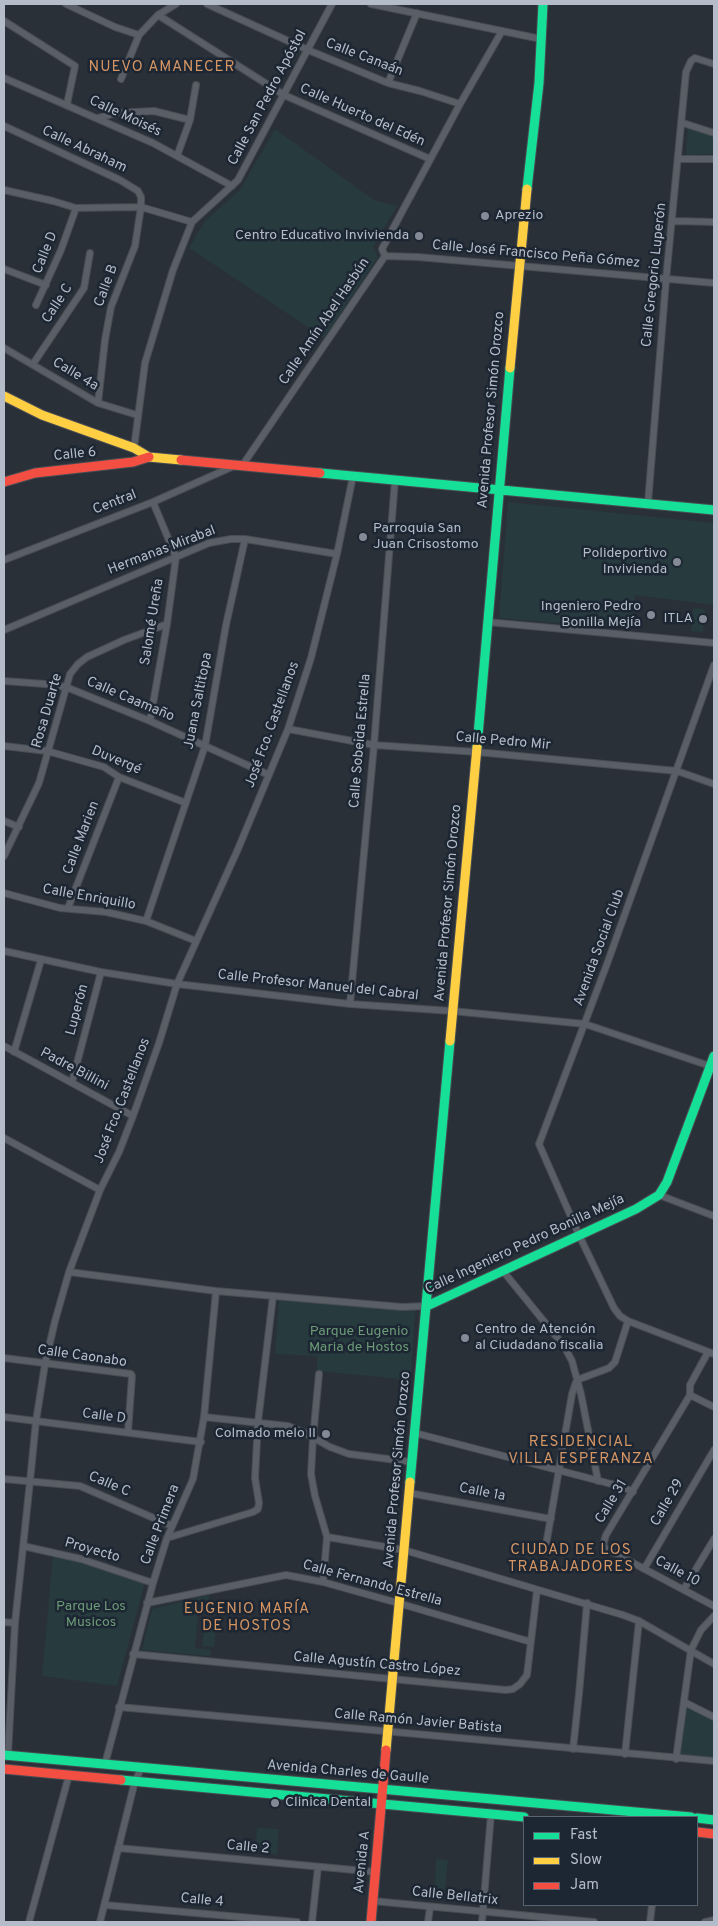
<!DOCTYPE html>
<meta charset="utf-8">
<style>
body{margin:0}
#map{position:relative;width:718px;height:1926px;overflow:hidden;background:#2a3038;font-family:Overpass,sans-serif}
canvas{display:block}
.frame{position:absolute;inset:0;border:5px solid #b4bcc9;pointer-events:none}
.legend{position:absolute;left:523px;top:1816px;width:175px;height:90px;box-sizing:border-box;background:#1d2633;border:1px solid #59626f;margin:0;padding:6px 9px;list-style:none;font-size:15px;color:#b4bcc9}
.legend li{display:flex;align-items:center;gap:10px;height:25px}
.legend b{width:25px;border:1px solid #59626f}
</style>
<div id="map">
<canvas width="718" height="1926"></canvas>
<div class="frame"></div>
<ul class="legend">
<li><b style="height:6px;background:#16e098"></b>Fast</li>
<li><b style="height:6px;background:#ffcf43"></b>Slow</li>
<li><b style="height:6px;background:#f24e42"></b>Jam</li>
</ul>
</div>
<script>
const g = document.querySelector('canvas').getContext('2d');
g.lineJoin = 'round';
function fill(path, color) { g.fillStyle = color; g.fill(path, 'evenodd'); }
const shape = rows => new Path2D(rows.map(r => 'M' + r).join(''));
function strokePath(path, color, width, dash) { g.strokeStyle = color; g.lineWidth = width; g.lineCap = dash ? 'butt' : 'round'; g.setLineDash(dash || []); g.stroke(path); }
function write(font, color, halo, rows, align = 'center') {
  g.font = font + ' Overpass,sans-serif'; g.lineWidth = 5; g.setLineDash([]); g.textBaseline = 'middle'; g.strokeStyle = halo; g.fillStyle = color; for (const [text, x, y, turn = 0] of rows) {
    g.save(); g.translate(x, y); g.rotate((+turn || 0) * Math.PI / 180); g.textAlign = isNaN(turn) ? turn : align; if (halo) g.strokeText(text, 0, 0); g.fillText(text, 0, 0); g.restore();
  }
}
const green = shape([
 [688,126,714,135,714,154,686,155],
 [275,129,374,200,397,206,373,247,378,257,324,338,189,248,205,221,240,190],
 [508,502,714,523,714,605,635,595,632,629,499,618],
 [693,608,705,609,703,632,691,631],
 [279,1298,415,1310,411,1380,317,1371,317,1356,275,1354],
 [53,1556,79,1561,145,1582,117,1686,42,1676],
 [209,1595,209,1600,201,1599,200,1605,195,1605,194,1612,198,1613,195,1648,211,1650,210,1656,142,1650,152,1609],
 [205,1621,217,1622,214,1647,202,1646],
 [681,1706,714,1718,714,1757,675,1754],
 [257,1828,279,1829,277,1854,255,1853],
 [436,1859,448,1860,444,1900,434,1899]
]);
const street = shape([
 [66,4,115,27,139,35],
 [207,4,308,50,388,83,420,91,460,104],
 [371,4,541,39],
 [158,15,284,95,430,159],
 [4,21,75,66,67,104],
 [4,78,153,143,232,186],
 [121,79,139,35,158,15,176,4],
 [388,83,417,13],
 [98,118,116,113,154,111,190,120],
 [683,123,714,133],
 [4,126,120,180,138,191,141,197,141,207,135,246,111,307,105,340,98,403],
 [177,156,190,120,196,85],
 [679,159,714,159],
 [4,190,53,201,76,208,141,207,192,222],
 [673,221,714,222],
 [385,256,418,257,714,283],
 [4,269,46,285],
 [36,305,61,250,76,208],
 [4,348,98,403,137,415],
 [33,364,84,288,90,253],
 [134,448,145,363,173,270,192,222,238,180,332,4],
 [242,466,385,256,382,249,460,104,502,31],
 [648,503,666,280,686,72,691,61,695,58,714,64],
 [4,560,153,502,234,466],
 [487,622,714,643],
 [4,630,209,543,231,539,245,539,337,554],
 [714,665,607,964,539,1144,579,1235,614,1308,620,1316,628,1321,714,1354],
 [4,681,45,684,66,687,150,721,269,775],
 [150,721,167,624,176,557,153,502],
 [288,729,374,745,477,752,677,771,714,784],
 [4,746,47,751,104,767,119,777,186,803],
 [4,821,19,827],
 [4,856,39,783,70,674,78,664,87,657,124,640,167,624],
 [4,893,60,908,106,912,146,921,196,941],
 [68,908,119,777],
 [146,921,205,746,226,625,245,539],
 [4,951,101,972,177,984,350,1004,452,1011,585,1024,710,1066,714,1069],
 [350,1004,374,745,395,480],
 [4,1046,133,1116],
 [14,1052,41,960],
 [72,1082,101,972],
 [4,1138,100,1190],
 [659,1195,714,1216],
 [503,1271,564,1346,572,1361,581,1394,598,1481],
 [69,1272,216,1291,402,1307,427,1306],
 [4,1358,131,1374,132,1376,128,1432],
 [319,1374,313,1438,311,1474,315,1496,327,1537,323,1582],
 [577,1380,609,1368,615,1362,628,1321],
 [690,1395,606,1535,603,1545,605,1548,714,1606],
 [690,1395,690,1385,708,1352],
 [690,1395,714,1407],
 [4,1417,201,1442],
 [204,1417,288,1426,303,1432,330,1447,349,1454,412,1462],
 [415,1433,623,1487,633,1492],
 [4,1479,80,1486,172,1526],
 [409,1493,551,1519],
 [327,1537,404,1550,623,1615,639,1621,714,1664],
 [167,1538,253,1512,258,1509,259,1503,255,1478,258,1422,273,1296],
 [23,1546,81,1559,153,1583],
 [545,1551,572,1394,576,1382],
 [644,1569,714,1450],
 [684,1589,714,1539],
 [147,1603,286,1575,323,1582,398,1603,531,1642],
 [4,1622,15,1623],
 [133,1654,506,1690,513,1689,520,1684,527,1675,537,1590],
 [684,1702,714,1717],
 [119,1707,714,1761],
 [573,1749,579,1694,587,1603],
 [625,1754,639,1621],
 [8,1755,15,1623,30,1481,36,1421,45,1364,55,1321,69,1272,100,1190,119,1152,133,1116,159,1043,177,984,238,849,288,729,311,658,337,554,353,476],
 [676,1759,691,1650,701,1630,714,1616],
 [105,1764,153,1583,167,1538,193,1479,204,1417,216,1291],
 [118,1848,376,1872],
 [373,1901,594,1922],
 [105,1905,297,1922],
 [29,1922,69,1775],
 [100,1922,135,1781,142,1767],
 [312,1922,318,1867],
 [428,1922,430,1907],
 [482,1922,491,1814],
 [650,1922,652,1905],
 [705,1922,714,1920]
]);
const fast = shape([
 [527,189,539,83,543,4],
 [320,473,714,510],
 [477,747,510,368],
 [427,1306,636,1209,659,1195,667,1182,714,1056],
 [410,1482,450,1041],
 [4,1755,691,1817],
 [121,1780,524,1817],
 [697,1818,714,1820]
]);
const slow = shape([
 [510,368,527,189],
 [4,396,42,415,134,448,149,457,181,460],
 [450,1041,477,747],
 [386,1750,410,1482]
]);
const jam = shape([
 [181,460,320,473],
 [4,482,35,473,133,462,149,457],
 [4,1769,121,1780],
 [697,1832,714,1834],
 [371,1922,386,1750]
]);
const markers = [
 [485,216,5,"#848b96"],
 [419,236,5,"#848b96"],
 [363,537,5,"#848b96"],
 [677,562,5,"#848b96"],
 [651,615,5,"#848b96"],
 [703,619,5,"#848b96"],
 [465,1338,5,"#848b96"],
 [326,1434,5,"#848b96"],
 [275,1803,5,"#848b96"]
];
const streetNames = [
 ["Calle Canaán",364,58,21],
 ["Calle San Pedro Apóstol",268,98,-62],
 ["Calle Huerto del Edén",362,116,24],
 ["Calle Moisés",125,117,25],
 ["Calle Abraham",84,150,25],
 ["Calle D",46,253,-68],
 ["Calle José Francisco Peña Gómez",536,255,5],
 ["Calle Gregorio Luperón",655,275,-84],
 ["Calle B",107,286,-70],
 ["Calle C",58,304,-57],
 ["Calle Amín Abel Hasbún",325,322,-56],
 ["Calle 4a",75,375,31],
 ["Avenida Profesor Simón Orozco",492,410,-85],
 ["Calle 6",75,455,-6],
 ["Central",115,503,-21],
 ["Hermanas Mirabal",162,551,-21],
 ["Salomé Ureña",153,622,-81],
 ["Calle Caamaño",130,700,23],
 ["Juana Saltitopa",199,701,-79],
 ["Rosa Duarte",48,711,-74],
 ["José Fco. Castellanos",273,725,-70],
 ["Calle Sobeida Estrella",361,741,-85],
 ["Calle Pedro Mir",503,742,5],
 ["Duvergé",116,761,23],
 ["Calle Marien",82,838,-69],
 ["Calle Enriquillo",89,898,10],
 ["Avenida Profesor Simón Orozco",449,903,-85],
 ["Avenida Social Club",600,948,-70],
 ["Calle Profesor Manuel del Cabral",318,986,6],
 ["Luperón",78,1010,-75],
 ["Padre Billini",74,1070,28],
 ["José Fco. Castellanos",123,1101,-69],
 ["Calle Ingeniero Pedro Bonilla Mejía",525,1245,-25],
 ["Calle Caonabo",82,1357,8],
 ["Calle D",104,1417,7],
 ["Avenida Profesor Simón Orozco",398,1470,-85],
 ["Calle C",109,1485,23],
 ["Calle 1a",482,1493,11],
 ["Calle 31",612,1502,-59],
 ["Calle 29",668,1503,-60],
 ["Calle Primera",161,1525,-69],
 ["Proyecto",92,1551,16],
 ["Calle 10",677,1572,28],
 ["Calle Fernando Estrella",372,1584,15],
 ["Calle Agustín Castro López",377,1665,5],
 ["Calle Ramón Javier Batista",418,1722,5],
 ["Avenida Charles de Gaulle",348,1773,5],
 ["Calle 2",248,1848,5],
 ["Avenida A",363,1862,-84],
 ["Calle Bellatrix",455,1897,6],
 ["Calle 4",202,1901,5]
];
const poiNames = [
 ["Aprezio",495,216,"left"],
 ["Centro Educativo Invivienda",409,236],
 ["Parroquia San",373,529,"left"],
 ["Juan Crisostomo",373,545,"left"],
 ["Polideportivo",667,554],
 ["Invivienda",667,570],
 ["Ingeniero Pedro",641,607],
 ["Bonilla Mejía",641,623],
 ["ITLA",693,619],
 ["Centro de Atención",475,1330,"left"],
 ["al Ciudadano fiscalia",475,1346,"left"],
 ["Colmado melo II",316,1434],
 ["Clinica Dental",285,1803,"left"]
];
const parkNames = [
 ["Parque Eugenio",359,1332],
 ["Maria de Hostos",359,1348],
 ["Parque Los",91,1607],
 ["Musicos",91,1623]
];
const neighbourhoodNames = [
 ["NUEVO AMANECER",162,68],
 ["RESIDENCIAL",581,1443],
 ["VILLA ESPERANZA",581,1460],
 ["CIUDAD DE LOS",571,1551],
 ["TRABAJADORES",571,1568],
 ["EUGENIO MARÍA",247,1610],
 ["DE HOSTOS",247,1627]
];
fill(green, '#273a3e');
strokePath(street, '#484c53', 8);
strokePath(fast, '#484c53', 11);
strokePath(slow, '#484c53', 11);
strokePath(jam, '#484c53', 11);
strokePath(street, '#5a5e66', 6);
strokePath(fast, '#16e098', 9);
strokePath(slow, '#ffcf43', 9);
strokePath(jam, '#f24e42', 9);
for (const [x, y, r, color] of markers) { const dot = new Path2D(); dot.arc(x, y, r, 0, 2 * Math.PI); g.fillStyle = color; g.fill(dot); strokePath(dot, '#1d2633', 2); }
write('14px', '#b4bcc9', '#1d2633', streetNames);
write('14px', '#b4bcc9', '#1d2633', poiNames, 'right');
write('14px', '#6b9a76', '#1d2633', parkNames);
g.letterSpacing = '1px';
write('15px', '#d59563', '#1d2633', neighbourhoodNames);
g.letterSpacing = '0px';
</script>
